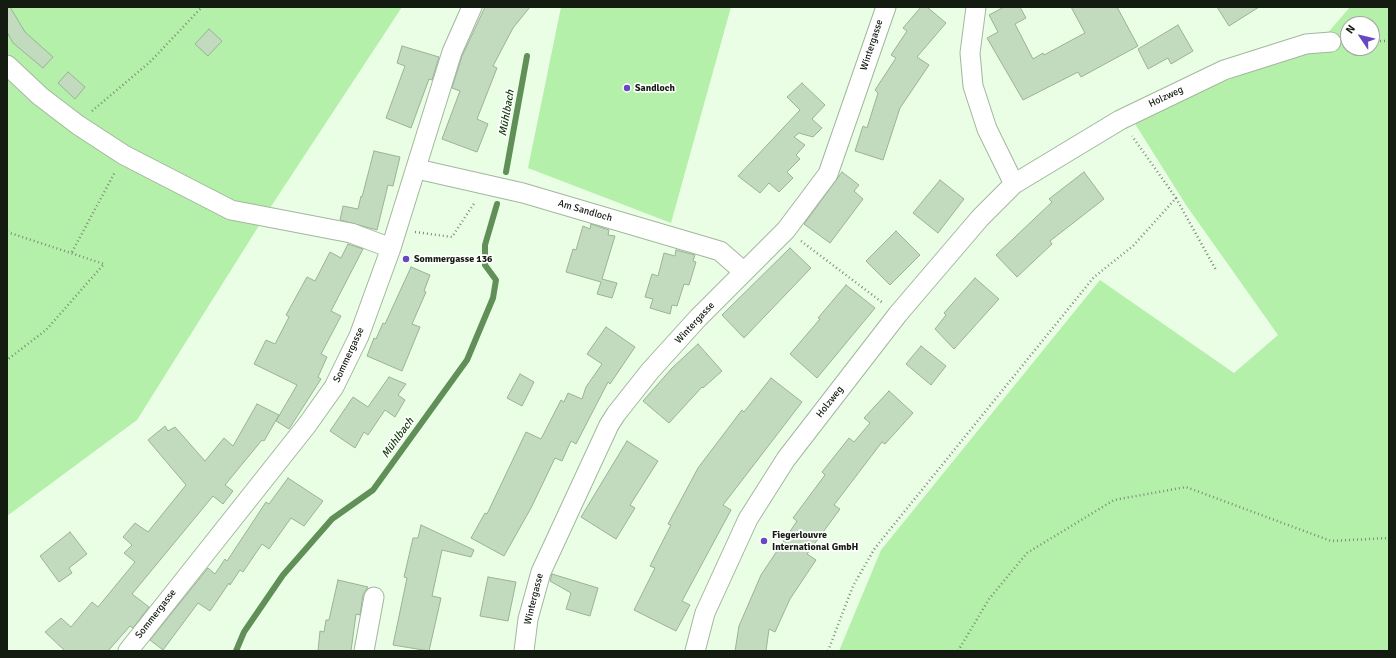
<!DOCTYPE html>
<meta charset="utf-8">
<style>
body{margin:0}
#map{position:relative;width:1396px;height:658px;overflow:hidden;background:#eafee6;font-family:Signika,sans-serif}
canvas{display:block}
.frame{position:absolute;inset:0;border:8px solid #141c12;pointer-events:none}
.north{position:absolute;left:1340px;top:16px;width:40px;height:40px;box-sizing:border-box;background:#fff;border:1px solid #a1a4a0;border-radius:50%;rotate:305deg;font-size:11px;font-weight:700;line-height:16px;text-align:center;color:#141c12}
.north::after{content:'';display:block;margin:auto;width:14px;height:18px;background:#6848c1;clip-path:polygon(50% 0,100% 100%,50% 72%,0 100%)}
</style>
<div id="map">
<canvas width="1396" height="658"></canvas>
<div class="frame"></div>
<div class="north">N</div>
</div>
<script>
const g = document.querySelector('canvas').getContext('2d');
g.lineJoin = 'round';
function fill(path, color) { g.fillStyle = color; g.fill(path, 'evenodd'); }
const shape = rows => new Path2D(rows.map(r => 'M' + r).join(''));
function strokePath(path, color, width, dash) { g.strokeStyle = color; g.lineWidth = width; g.lineCap = dash ? 'butt' : 'round'; g.setLineDash(dash || []); g.stroke(path); }
function write(font, color, halo, rows, align = 'center') {
  g.font = font + ' Signika,sans-serif'; g.lineWidth = 3.5; g.setLineDash([]); g.textBaseline = 'middle'; g.strokeStyle = halo; g.fillStyle = color; for (const [text, x, y, turn = 0] of rows) {
    g.save(); g.translate(x, y); g.rotate((+turn || 0) * Math.PI / 180); g.textAlign = isNaN(turn) ? turn : align; if (halo) g.strokeText(text, 0, 0); g.fillText(text, 0, 0); g.restore();
  }
}
const green = shape([
 [7,7,402,7,270,208,137,420,7,516],
 [561,7,731,7,671,223,528,168],
 [1350,7,1389,7,1389,651,839,651,881,550,1100,280,1234,373,1278,335,1186,205,1132,119,1319,43],
 [1348,24,1372,24,1372,48,1348,48]
]);
const stream = shape([
 [506,172,527,56],
 [236,651,244,632,283,575,332,519,373,490,467,360,493,298,496,280,485,265,485,245,497,204]
]);
const building = shape([
 [7,7,10,7,25,32,53,57,43,68,13,43,7,32,7,7],
 [485,7,530,7,513,28,493,66,497,68,477,119,488,124,477,152,442,139,460,91,452,88,462,56,485,7],
 [921,7,927,7,946,23,917,57,929,65,900,108,883,160,855,151,863,126,867,128,878,93,875,90,896,58,891,55,907,31,903,28,921,7],
 [1004,7,1020,7,1026,18,1015,24,1033,59,1043,53,1044,55,1085,33,1071,7,1117,7,1138,46,1081,77,1078,72,1023,100,987,38,998,32,989,15,1004,7],
 [1217,7,1259,7,1229,26,1217,7],
 [1178,25,1193,51,1171,64,1168,58,1148,69,1138,49,1178,25],
 [209,29,222,41,208,56,195,44,209,29],
 [402,46,439,57,432,80,429,79,411,128,386,118,405,66,397,63,402,46],
 [68,72,85,87,75,99,58,83,68,72],
 [802,83,825,105,812,119,822,128,813,137,799,133,794,137,805,145,796,155,800,159,787,172,793,178,779,192,769,183,760,193,738,176,800,110,787,97,802,83],
 [374,151,400,157,393,186,388,185,377,230,340,220,343,206,358,209,361,196,362,197,374,151],
 [842,172,859,185,854,191,863,199,830,243,804,224,842,172],
 [1084,172,1104,199,1050,241,1052,244,1017,277,996,255,1052,202,1049,199,1084,172],
 [940,180,964,199,938,233,913,213,940,180],
 [591,224,609,230,608,235,615,236,602,279,617,283,612,298,597,294,601,282,566,272,573,249,576,250,583,226,590,229,591,224],
 [896,231,920,255,890,285,866,261,896,231],
 [348,244,363,249,331,311,341,316,321,354,327,357,318,377,321,379,289,429,276,421,297,385,254,364,266,340,275,344,289,317,286,315,307,277,315,281,330,252,341,258,348,244],
 [790,248,811,268,744,338,722,315,790,248],
 [676,250,695,255,693,261,696,262,689,285,684,284,677,306,672,305,670,314,650,308,653,299,645,297,652,274,658,276,664,253,675,256,676,250],
 [411,267,430,275,424,291,426,292,412,324,420,327,402,371,367,356,374,338,376,339,383,323,385,324,411,267],
 [975,278,999,299,954,349,935,329,946,315,944,313,975,278],
 [846,285,875,308,817,378,790,354,820,319,818,318,846,285],
 [606,327,635,347,610,384,608,382,576,444,571,441,562,461,555,458,531,508,504,556,471,538,485,513,487,514,526,432,541,439,561,400,564,402,568,393,582,399,586,387,602,364,587,354,606,327],
 [698,344,722,371,703,388,702,387,669,423,643,401,672,368,698,344],
 [921,346,946,366,931,385,906,364,921,346],
 [520,374,534,382,522,406,507,398,520,374],
 [389,377,406,384,398,395,405,400,395,417,385,410,368,435,364,432,355,448,330,431,353,397,368,407,389,377],
 [771,378,802,402,723,505,731,510,682,601,690,605,676,631,634,610,655,568,650,566,671,525,668,524,698,468,742,410,744,412,771,378],
 [889,391,913,413,885,444,882,442,834,505,840,509,807,554,816,560,790,599,775,632,769,629,766,651,735,651,739,626,761,575,797,521,793,518,825,475,822,472,849,438,854,442,870,423,864,418,889,391],
 [257,404,279,415,264,441,262,440,225,485,233,491,223,504,213,496,132,594,149,607,133,628,130,626,108,651,65,651,45,632,61,618,71,627,92,602,98,607,135,562,124,553,132,545,123,537,135,523,148,532,186,485,148,440,165,426,168,431,175,427,205,461,224,438,233,446,257,404],
 [627,441,658,461,630,505,635,508,616,539,581,517,627,441],
 [288,478,323,501,304,526,291,518,269,549,262,544,243,572,240,570,230,585,229,583,210,611,198,603,163,650,150,640,208,568,215,574,225,559,227,561,266,502,269,504,288,478],
 [421,525,474,550,471,557,442,550,432,596,441,598,429,651,393,645,407,578,404,577,413,538,418,538,421,525],
 [70,532,87,554,69,568,72,573,59,582,40,556,70,532],
 [552,574,598,588,590,616,566,609,571,593,550,581,552,574],
 [488,577,516,582,508,621,480,616,488,577],
 [338,580,368,587,363,595,360,615,356,614,351,651,318,651,320,631,324,632,326,620,329,620,338,580]
]);
const path = shape([
 [1372,41,1389,41],
 [92,111,150,62,202,7],
 [1176,198,1216,270],
 [7,232,104,264,46,330,7,360],
 [415,232,452,237,475,202],
 [801,241,883,303],
 [72,252,115,172],
 [828,651,853,586,875,548,1094,277,1133,246,1176,198,1132,136],
 [958,651,989,599,1027,553,1114,500,1186,487,1331,541,1389,538]
]);
const street = shape([
 [976,7,970,53,973,86,987,129,1014,184],
 [7,65,40,96,78,125,124,155,231,210,351,233,391,248],
 [417,169,523,193,720,251,744,272],
 [128,651,307,425,334,387,359,336,391,248,452,52,472,7],
 [364,651,374,597],
 [524,651,528,619,541,572,609,425,616,414,650,371,698,318,786,230,828,174,886,7],
 [695,651,705,613,748,519,786,459,898,314,980,218,1014,184,1120,120,1224,70,1306,44,1331,42]
]);
const markers = [
 [627,88,4,"#6848c1"],
 [406,259,4,"#6848c1"],
 [764,541,4,"#6848c1"]
];
const streetNames = [
 ["Wintergasse",872,45,-72],
 ["Holzweg",1166,97,-25],
 ["Am Sandloch",585,211,16],
 ["Wintergasse",695,323,-47],
 ["Sommergasse",349,355,-65],
 ["Holzweg",830,402,-52],
 ["Wintergasse",534,599,-76],
 ["Sommergasse",156,614,-52]
];
const poiNames = [
 ["Sandloch",635,88],
 ["Sommergasse 136",414,259],
 ["Fiegerlouvre",772,535],
 ["International GmbH",772,547]
];
const waterNames = [
 ["Mühlbach",507,113,-80],
 ["Mühlbach",398,438,-54]
];
fill(green, '#b5f0aa');
strokePath(stream, '#609057', 6);
fill(building, '#c2dabd');
strokePath(building, '#9bb296', 1);
strokePath(street, '#a1b89c', 21);
strokePath(path, '#7d8b7a', 2.5, [1, 3]);
strokePath(street, '#fff', 19);
for (const [x, y, r, color] of markers) { const dot = new Path2D(); dot.arc(x, y, r, 0, 2 * Math.PI); g.fillStyle = color; g.fill(dot); strokePath(dot, '#fff', 1.5); }
write('10px', '#141c12', '#fff', streetNames);
write('bold 10px', '#141c12', '#fff', poiNames, 'left');
write('italic 11px', '#0f3b06', '#fff', waterNames);
</script>
